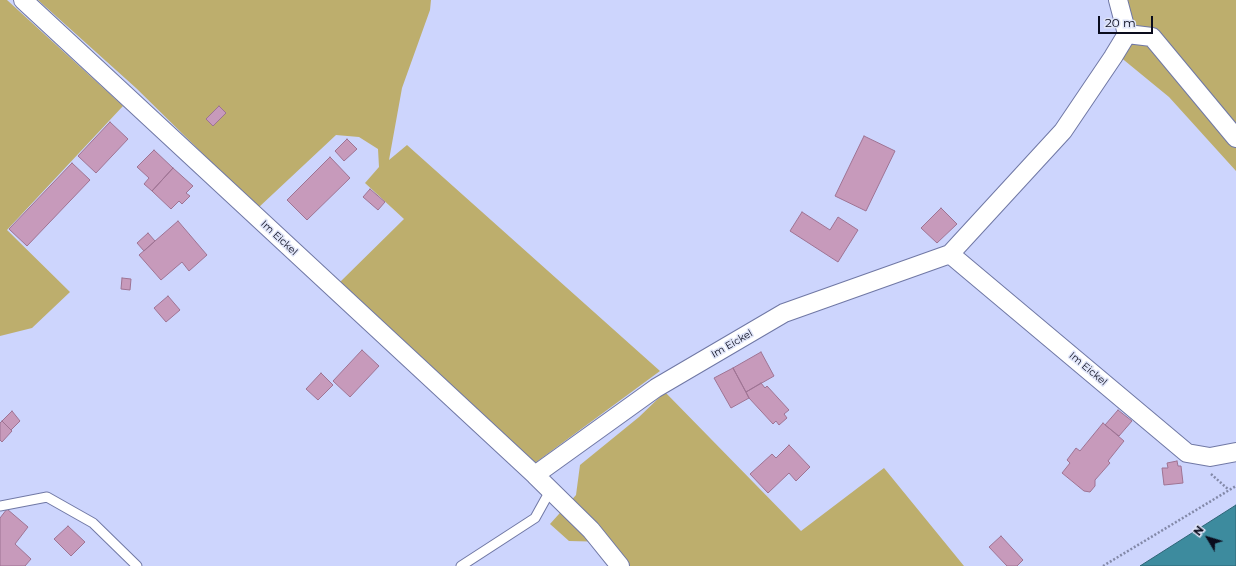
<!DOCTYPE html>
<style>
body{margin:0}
#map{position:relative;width:1236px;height:566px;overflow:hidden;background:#cdd5fd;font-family:Montserrat,sans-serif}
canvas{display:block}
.north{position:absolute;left:1188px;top:518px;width:40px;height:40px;-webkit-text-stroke:3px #dfe4f8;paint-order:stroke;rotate:308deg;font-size:11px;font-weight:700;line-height:16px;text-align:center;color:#0a0c1d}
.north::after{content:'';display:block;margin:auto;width:14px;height:18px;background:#0a0c1d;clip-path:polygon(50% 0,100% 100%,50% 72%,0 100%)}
.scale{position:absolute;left:1098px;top:16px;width:55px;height:18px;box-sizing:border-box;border:2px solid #0a0c1d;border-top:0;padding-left:5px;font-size:12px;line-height:14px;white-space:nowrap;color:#0a0c1d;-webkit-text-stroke:3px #dfe4f8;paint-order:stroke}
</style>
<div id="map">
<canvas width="1236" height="566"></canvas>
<div class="north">N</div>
<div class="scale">20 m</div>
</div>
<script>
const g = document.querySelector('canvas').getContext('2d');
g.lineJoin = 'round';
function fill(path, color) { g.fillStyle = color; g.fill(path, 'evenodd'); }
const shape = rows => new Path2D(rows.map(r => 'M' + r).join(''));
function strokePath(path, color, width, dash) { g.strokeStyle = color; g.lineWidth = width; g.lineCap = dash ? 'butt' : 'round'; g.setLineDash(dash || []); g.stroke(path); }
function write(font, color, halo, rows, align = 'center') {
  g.font = font + ' Montserrat,sans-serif'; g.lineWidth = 3; g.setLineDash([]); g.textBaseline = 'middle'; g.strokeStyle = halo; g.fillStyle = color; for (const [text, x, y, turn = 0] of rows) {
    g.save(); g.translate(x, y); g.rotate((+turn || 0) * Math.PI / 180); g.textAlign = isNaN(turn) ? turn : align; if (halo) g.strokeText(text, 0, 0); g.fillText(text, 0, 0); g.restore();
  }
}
const green = shape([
 [0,0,7,0,123,106,7,230,70,292,32,328,0,336],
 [38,0,431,0,430,10,402,88,389,160,407,145,660,371,535,463,340,282,404,219,365,183,379,167,378,149,359,137,336,135,258,208,136,88],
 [1124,0,1236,0,1236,171,1169,97,1119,56],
 [665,392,801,531,884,468,964,566,625,566,610,542,569,541,550,524,576,495,580,465,639,417]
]);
const water = shape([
 [1236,505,1236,566,1140,566,1236,505]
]);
const building = shape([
 [219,106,226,113,213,126,206,119,219,106],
 [110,122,128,139,96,173,78,156,110,122],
 [864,136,895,151,866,211,835,196,864,136],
 [347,139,357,149,344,161,335,151,347,139],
 [154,150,173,168,152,191,144,184,149,178,137,167,154,150],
 [330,157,350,178,307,220,287,200,330,157],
 [72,163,90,180,27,246,9,229,72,163],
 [173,168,193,186,186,193,190,196,182,204,179,201,171,209,152,191,173,168],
 [370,189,385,202,378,210,363,197,370,189],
 [941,208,957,224,937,243,921,228,941,208],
 [802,212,830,230,838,217,858,230,838,262,790,231,802,212],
 [178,221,207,255,189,271,182,262,161,280,139,255,178,221],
 [148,233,155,241,144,251,137,243,148,233],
 [122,278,131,279,130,290,121,289,122,278],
 [168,296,180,310,166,322,154,308,168,296],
 [362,350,379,366,350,397,333,381,362,350],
 [761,352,774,376,746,392,733,368,761,352],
 [733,368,749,398,731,408,714,378,733,368],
 [321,373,333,385,318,400,306,389,321,373],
 [761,383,765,388,767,386,789,410,784,414,787,418,779,425,776,421,773,424,749,398,746,392,761,383],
 [1118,410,1132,421,1119,436,1105,425,1118,410],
 [12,411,20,421,11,430,2,421,12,411],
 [2,421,12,431,2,442,0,440,0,423,2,421],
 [1103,423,1124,441,1108,461,1110,463,1095,480,1095,486,1090,492,1084,491,1062,473,1070,463,1067,460,1076,448,1080,451,1103,423],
 [789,445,810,467,796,481,789,473,768,493,750,474,772,454,776,458,789,445],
 [1177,461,1178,466,1181,466,1183,483,1164,485,1162,468,1168,468,1167,463,1177,461],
 [7,509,28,527,15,544,31,559,25,566,0,566,0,518,7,509],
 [68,526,85,542,71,556,54,539,68,526],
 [1001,536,1023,560,1017,566,1007,566,989,547,1001,536]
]);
const path = shape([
 [1211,474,1229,490],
 [1103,566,1236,486]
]);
const lane = shape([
 [0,506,47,497,93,523,137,566],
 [461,566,535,518,550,491]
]);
const street = shape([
 [23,0,535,475,591,530,620,566],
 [1127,34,1152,37,1236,138],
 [950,254,1187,453,1210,457,1236,452],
 [535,475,656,388,784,313,950,254,1063,131,1113,57,1127,34,1118,0]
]);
const streetNames = [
 ["Im Eickel",279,238,43],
 ["Im Eickel",732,344,-30],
 ["Im Eickel",1088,369,40]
];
fill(green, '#bdae6d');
fill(water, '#3d8b9e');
strokePath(water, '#2e6577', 1);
fill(building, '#c79abb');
strokePath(building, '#9e7393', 1);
strokePath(lane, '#7078a5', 11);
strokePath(street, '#7078a5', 20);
strokePath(path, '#8389a8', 2.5, [2, 2]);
strokePath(lane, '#fff', 9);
strokePath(street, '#fff', 18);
write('10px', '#0a0c1d', '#dfe4f8', streetNames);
</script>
